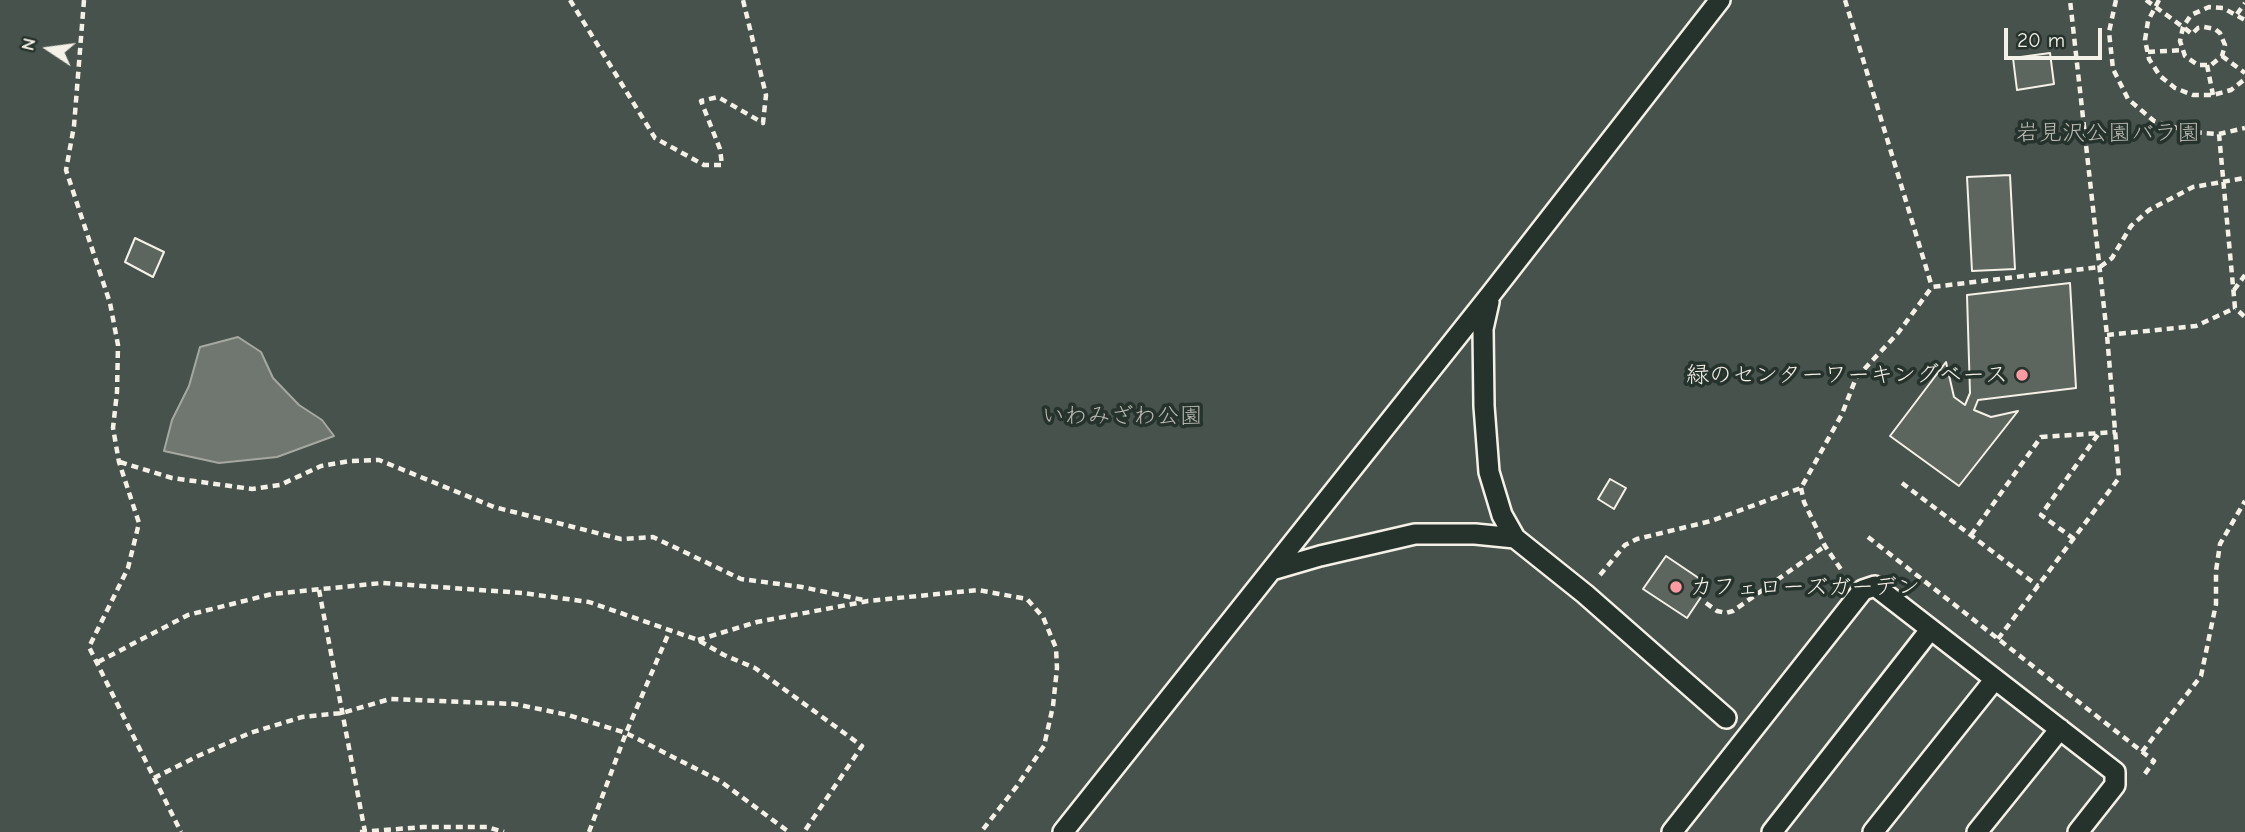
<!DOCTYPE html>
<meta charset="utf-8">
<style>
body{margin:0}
#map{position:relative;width:2245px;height:832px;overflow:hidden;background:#2e3b34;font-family:"Comic Neue",sans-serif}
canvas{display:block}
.north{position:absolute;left:14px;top:14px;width:70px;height:70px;-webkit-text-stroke:5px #26332d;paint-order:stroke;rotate:283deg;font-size:19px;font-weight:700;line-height:28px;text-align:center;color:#f4f1e8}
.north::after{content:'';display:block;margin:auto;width:24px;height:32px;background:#f4f1e8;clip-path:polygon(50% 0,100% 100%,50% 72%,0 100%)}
.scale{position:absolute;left:2004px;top:28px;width:98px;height:32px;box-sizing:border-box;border:4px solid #f4f1e8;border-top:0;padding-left:9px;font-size:21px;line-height:24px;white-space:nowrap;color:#f4f1e8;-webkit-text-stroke:5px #26332d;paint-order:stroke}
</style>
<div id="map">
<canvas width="2245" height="832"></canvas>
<div class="north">N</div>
<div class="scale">20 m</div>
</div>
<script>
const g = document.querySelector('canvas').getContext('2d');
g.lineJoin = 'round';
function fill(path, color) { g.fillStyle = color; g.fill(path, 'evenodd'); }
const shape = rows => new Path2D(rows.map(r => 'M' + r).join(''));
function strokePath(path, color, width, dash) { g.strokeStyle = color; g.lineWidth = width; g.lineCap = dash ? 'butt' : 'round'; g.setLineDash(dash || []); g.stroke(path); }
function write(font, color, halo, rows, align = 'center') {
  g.font = font + ' "Comic Neue","Klee One",sans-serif'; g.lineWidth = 7; g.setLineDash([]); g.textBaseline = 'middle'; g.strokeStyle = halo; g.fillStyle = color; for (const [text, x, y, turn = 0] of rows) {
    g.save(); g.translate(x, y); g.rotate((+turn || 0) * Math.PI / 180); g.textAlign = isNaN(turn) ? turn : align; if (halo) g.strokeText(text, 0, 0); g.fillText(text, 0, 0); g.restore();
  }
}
const green = shape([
 [0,0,2245,0,2245,832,0,832]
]);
const water = shape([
 [238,337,261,352,273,378,299,405,322,420,334,436,277,457,219,463,164,451,172,420,189,386,200,347,238,337]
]);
const building = shape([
 [2050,53,2054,84,2017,90,2013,58,2050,53],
 [2010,175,2015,269,1972,271,1967,177,2010,175],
 [135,238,164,252,153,277,125,262,135,238],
 [2070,283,2076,388,1978,400,1974,410,1991,417,2018,411,1959,486,1890,436,1946,362,1954,397,1965,405,1970,393,1967,295,2070,283],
 [1610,479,1626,488,1614,509,1598,499,1610,479],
 [1666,556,1709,585,1687,618,1643,589,1666,556]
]);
const path = shape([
 [84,0,74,126,66,170,110,303,118,345,117,392,113,428,119,462,139,523,128,568,89,647,181,832],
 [570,0,655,138,704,165,722,165,720,149,701,101,718,97,763,123,766,95,743,0],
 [1845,0,1932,287],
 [2116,0,2109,32,2113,69,2128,99,2154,121,2190,132,2219,134,2245,128],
 [2146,0,2183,27,2192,34,2198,28,2204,27,2215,29,2220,33,2225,45,2222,56,2211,65,2198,65,2185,56,2180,41,2183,27,2191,15,2209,7,2223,8,2245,20],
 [2159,0,2148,21,2145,40,2149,59,2160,76,2175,88,2193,95,2213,95,2231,90,2245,79],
 [2237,14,2245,3],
 [2148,52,2183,50],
 [2222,56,2245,73],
 [2207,65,2213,95],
 [2219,134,2235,308,2245,317],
 [2234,290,2245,275],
 [2107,335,2196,326,2235,308],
 [120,462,172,478,252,489,280,485,321,466,350,461,379,460,494,507,621,539,653,537,741,579,802,587,868,601],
 [1902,483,2038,586],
 [1801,488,1804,502,1825,546,1842,571],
 [1971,535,2041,437,2116,432],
 [1868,537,2154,761,2142,778],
 [2074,539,2041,515,2099,433],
 [1600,575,1625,545,1637,539,1711,521,1801,488,1842,414,1856,378,1898,333,1932,287,2100,267,2112,258,2131,226,2149,210,2193,187,2245,178],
 [319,590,365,832],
 [1706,603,1717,611,1726,613,1733,611,1825,546],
 [1998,639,2119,478,2107,335,2070,0],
 [698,640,757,622,868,601,978,590,1027,599,1043,617,1056,648,1057,668,1053,706,1044,746,1017,786,981,832],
 [98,662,188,615,272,594,382,583,523,593,589,602,698,640,724,655,755,668,862,746,804,832],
 [2142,752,2201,676,2216,604,2216,571,2220,544,2245,501],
 [154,778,198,756,250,733,302,717,342,713,390,699,515,704,568,715,626,733,720,781,789,832],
 [360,832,423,827,487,827,504,832],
 [589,832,626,733,670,630]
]);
const lane = shape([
 [1489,302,1483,329,1484,406,1489,472,1502,515,1515,538,1585,594,1726,718],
 [1272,570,1320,556,1415,534,1475,534,1515,538],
 [1063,832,1491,294,1720,0],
 [1672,832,1863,590,1875,586,2115,772,2115,785,2078,832],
 [1772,832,1930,630],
 [1873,832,1995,679],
 [1977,832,2060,729]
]);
const markers = [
 [2022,375,7,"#ff9aa2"],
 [1676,587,7,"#ff9aa2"]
];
const parkNames = [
 ["岩見沢公園バラ園",2108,133],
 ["いわみざわ公園",1122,416]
];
const poiNames = [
 ["緑のセンターワーキングベース",2008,375],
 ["カフェローズガーデン",1690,587,"left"]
];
fill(green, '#48524c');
fill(water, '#6f7770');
strokePath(water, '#a4a8a0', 2);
fill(building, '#5c655e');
strokePath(building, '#f4f1e8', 2);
strokePath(lane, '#f4f1e8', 24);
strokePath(path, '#f4f1e8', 4.5, [7, 5]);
strokePath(lane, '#26332d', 19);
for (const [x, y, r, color] of markers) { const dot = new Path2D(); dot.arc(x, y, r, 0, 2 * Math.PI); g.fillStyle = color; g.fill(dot); strokePath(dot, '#26332d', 2.5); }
write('23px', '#b8b9b1', '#26332d', parkNames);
write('23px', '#f4f1e8', '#26332d', poiNames, 'right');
</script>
